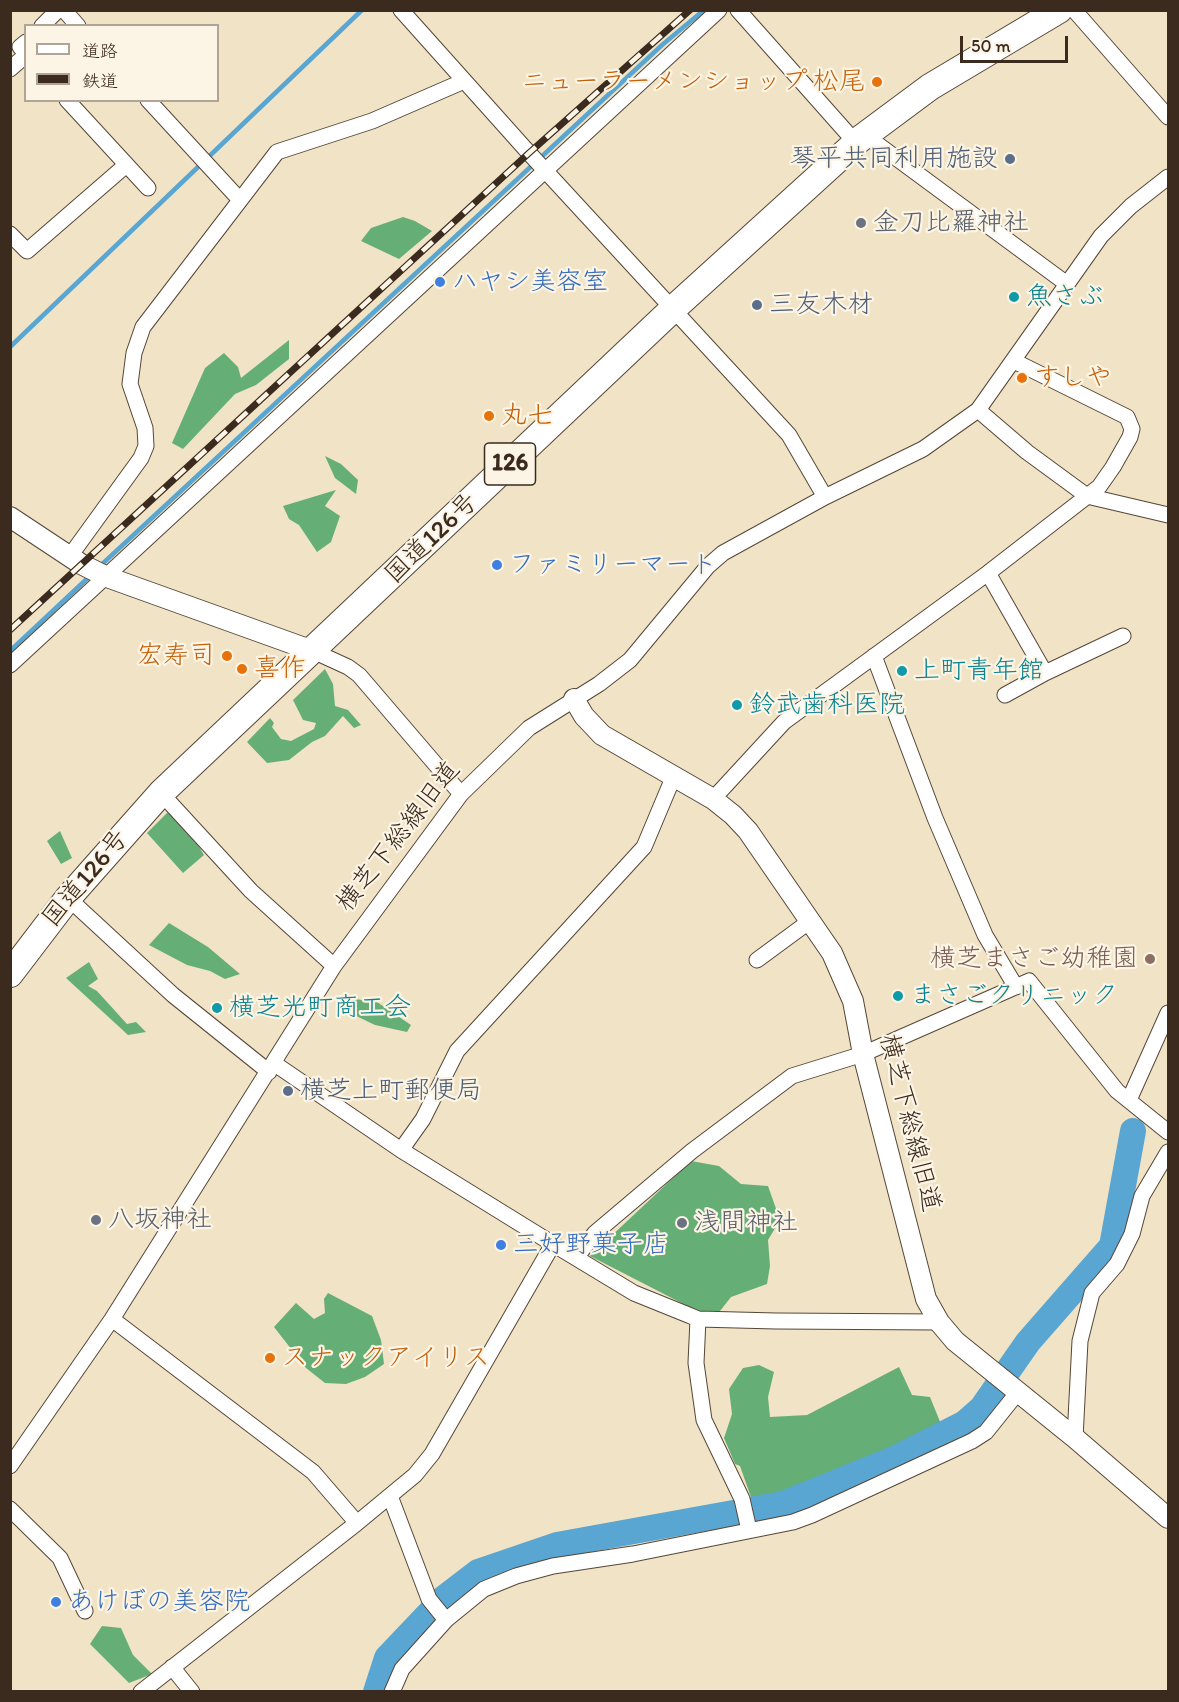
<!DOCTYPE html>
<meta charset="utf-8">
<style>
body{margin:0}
#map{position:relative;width:1179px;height:1702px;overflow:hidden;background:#f1e3c6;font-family:Itim,"Klee One",sans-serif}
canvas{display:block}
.frame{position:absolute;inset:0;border:12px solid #3b2a1e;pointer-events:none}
.legend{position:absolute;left:24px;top:24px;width:195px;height:78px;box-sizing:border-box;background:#fcf5e5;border:2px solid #afa495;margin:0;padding:8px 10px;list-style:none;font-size:18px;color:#3b2a1e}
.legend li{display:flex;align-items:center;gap:12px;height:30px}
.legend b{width:30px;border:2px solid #afa495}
.scale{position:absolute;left:960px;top:36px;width:108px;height:27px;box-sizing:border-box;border:3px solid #3b2a1e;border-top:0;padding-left:8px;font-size:18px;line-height:21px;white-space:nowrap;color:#3b2a1e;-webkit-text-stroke:4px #fcf5e5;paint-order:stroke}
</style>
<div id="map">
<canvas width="1179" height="1702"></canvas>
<div class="frame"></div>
<ul class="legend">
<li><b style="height:8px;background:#fff"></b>道路</li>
<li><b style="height:8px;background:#3b2a1e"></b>鉄道</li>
</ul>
<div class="scale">50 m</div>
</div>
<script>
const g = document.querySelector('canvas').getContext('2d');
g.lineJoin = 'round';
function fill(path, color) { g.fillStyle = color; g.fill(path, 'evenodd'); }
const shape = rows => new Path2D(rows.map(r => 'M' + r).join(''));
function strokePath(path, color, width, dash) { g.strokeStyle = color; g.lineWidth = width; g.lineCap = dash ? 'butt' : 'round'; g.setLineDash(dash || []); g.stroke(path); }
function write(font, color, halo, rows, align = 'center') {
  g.font = font + ' Itim,"Klee One",sans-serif'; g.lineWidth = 4.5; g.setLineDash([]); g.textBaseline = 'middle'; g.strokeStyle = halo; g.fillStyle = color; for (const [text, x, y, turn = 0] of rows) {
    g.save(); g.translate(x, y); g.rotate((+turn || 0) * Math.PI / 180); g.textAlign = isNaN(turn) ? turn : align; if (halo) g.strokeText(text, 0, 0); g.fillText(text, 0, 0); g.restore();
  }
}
const forest = shape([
 [403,217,415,221,432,231,399,259,361,241,371,228],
 [289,340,289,359,256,385,235,394,183,449,172,443,205,368,224,353,238,367,241,378],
 [325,456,341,464,358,480,356,494,335,478],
 [336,490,325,506,340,516,331,542,317,552,299,525,289,519,283,506],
 [325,669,333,684,335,706,348,710,361,725,354,728,343,716,325,736,312,742,289,760,267,763,247,742,270,718,274,723,272,727,281,739,291,741,314,729,316,723,303,720,293,700],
 [168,812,195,840,204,855,183,873,147,833],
 [60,831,72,858,61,864,47,841],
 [169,923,208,947,240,974,225,979,210,971,187,965,149,945],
 [89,962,98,979,88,986,97,991,127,1024,136,1022,146,1032,128,1035,66,978],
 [348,998,377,1002,411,1025,407,1032,375,1025,350,1013],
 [691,1161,719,1166,741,1184,768,1186,780,1220,768,1240,770,1266,767,1284,731,1297,720,1311,697,1311,590,1256],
 [328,1293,372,1316,381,1340,384,1364,365,1377,346,1384,325,1383,306,1368,274,1327,296,1303,314,1319,325,1313,324,1299],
 [759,1365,774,1372,768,1397,770,1417,807,1415,899,1367,912,1395,930,1397,943,1429,782,1498,753,1503,740,1466,735,1464,724,1438,732,1414,729,1389,743,1368],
 [102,1626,121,1628,133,1655,152,1674,129,1683,90,1644]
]);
const stream = shape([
 [10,347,362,10],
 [99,567,662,45,704,10],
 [10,651,91,575]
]);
const river = shape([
 [376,1692,387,1658,444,1598,478,1572,557,1545,783,1504,894,1459,965,1423,982,1408,1028,1342,1112,1246,1133,1131]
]);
const minor = shape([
 [64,10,78,26],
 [401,10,529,153,789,435,825,497],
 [738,10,856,143],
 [1074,10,1168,117],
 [42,26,58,10],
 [26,42,20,47,26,53],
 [10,69,26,55],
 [67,100,148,188],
 [148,100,240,200],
 [865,135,1067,284],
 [10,234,27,251,125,166],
 [978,410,1027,452,1087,496,1168,515],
 [70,556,141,458,146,446,145,428,130,384,134,353,143,327,277,152,372,121,464,81],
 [988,573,1045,673,1123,636],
 [313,651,348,667,359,675,461,794],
 [874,656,935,818,985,935,1016,987],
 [10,665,719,10],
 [1005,695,1045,673],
 [161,793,251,891,334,966],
 [713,799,784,722,988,573,1099,487,1113,467,1130,437,1132,429,1127,417,1014,361],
 [68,898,173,995,269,1072],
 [757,960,810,921],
 [275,1064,401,1150,553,1244,634,1293,686,1314,698,1319,776,1321,939,1322],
 [1129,1100,1168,1013],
 [401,1150,423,1119,457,1051,644,847,673,778],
 [576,1258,595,1233,692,1151,792,1076,863,1054,1029,981,1117,1091,1168,1132],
 [112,1319,313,1472,357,1523],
 [698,1319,696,1363,704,1420,742,1499,749,1530],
 [1075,1438,1080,1341,1092,1293,1117,1264,1132,1234,1142,1196,1168,1152],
 [10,1466,112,1319,334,966,461,794,529,728,599,684,630,660,708,566,723,553,825,497,923,449,978,410,1101,236,1131,206,1168,177],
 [390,1496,429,1599,446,1620],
 [10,1509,60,1558,85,1611],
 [172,1667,192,1692],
 [141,1692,357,1523,415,1475,432,1454,553,1244],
 [392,1692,402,1669,446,1620,484,1589,516,1576,553,1566,633,1554,793,1522,812,1515,972,1441,986,1432,1018,1392]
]);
const tertiary = shape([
 [10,517,81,564,107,577,313,651],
 [574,699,584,716,602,735,713,799,733,815,748,831,832,953,853,1001,863,1054,926,1299,939,1322,955,1341,1075,1438,1168,1518]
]);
const trunk = shape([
 [10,974,68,898,161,793,674,308,860,139,930,87,1059,10]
]);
const rail = shape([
 [10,630,529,153,690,10]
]);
const markers = [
 [877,82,6,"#e8710a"],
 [1010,159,6,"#5c6f8a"],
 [861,223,6,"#6b7280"],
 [440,282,6,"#3f7fe0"],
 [1014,297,6,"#0f9aa8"],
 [757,305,6,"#5c6f8a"],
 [1022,378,6,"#e8710a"],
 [489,416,6,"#e8710a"],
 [497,565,6,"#3f7fe0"],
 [227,656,6,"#e8710a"],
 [242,669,6,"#e8710a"],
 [902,671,6,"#0f9aa8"],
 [737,705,6,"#0f9aa8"],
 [1150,959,6,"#8d6e63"],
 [898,996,6,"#0f9aa8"],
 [217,1008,6,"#0f9aa8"],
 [288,1091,6,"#5c6f8a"],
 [96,1220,6,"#6b7280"],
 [682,1223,6,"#6b7280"],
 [501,1245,6,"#3f7fe0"],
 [270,1358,6,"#e8710a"],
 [56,1602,6,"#3f7fe0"]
];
const shields = [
 [510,464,51]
];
const shieldNames = [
 ["126",510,464]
];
const foodNames = [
 ["ニューラーメンショップ 松尾",865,82,"right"],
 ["すしや",1034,378],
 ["丸七",501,416],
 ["宏寿司",215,656,"right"],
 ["喜作",254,669],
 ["スナックアイリス",282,1358]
];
const serviceNames = [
 ["琴平共同利用施設",998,159,"right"],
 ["三友木材",769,305],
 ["横芝上町郵便局",300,1091]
];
const worshipNames = [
 ["金刀比羅神社",873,223],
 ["八坂神社",108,1220],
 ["浅間神社",694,1223]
];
const shopNames = [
 ["ハヤシ美容室",452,282],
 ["ファミリーマート",509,565],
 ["三好野菓子店",513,1245],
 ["あけぼの美容院",68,1602]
];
const cultureNames = [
 ["魚さぶ",1026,297],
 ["上町青年館",914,671],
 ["鈴武歯科医院",749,705],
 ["まさごクリニック",910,996],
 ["横芝光町商工会",229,1008]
];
const streetNames = [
 ["国道126号",432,539,-44],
 ["横芝下総線旧道",399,837,-52],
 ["国道126号",86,879,-50],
 ["横芝下総線旧道",909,1123,76]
];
const educationNames = [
 ["横芝まさご幼稚園",1138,959]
];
fill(forest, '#65af77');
strokePath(stream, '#58a6d1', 4.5);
strokePath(river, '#58a6d1', 26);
strokePath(minor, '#564637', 17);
strokePath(tertiary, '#564637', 22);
strokePath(trunk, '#564637', 28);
strokePath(minor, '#fff', 15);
strokePath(tertiary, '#fff', 20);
strokePath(trunk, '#fff', 26);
strokePath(rail, '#3b2a1e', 7);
strokePath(rail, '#fcf5e5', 4.5, [14]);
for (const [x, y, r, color] of markers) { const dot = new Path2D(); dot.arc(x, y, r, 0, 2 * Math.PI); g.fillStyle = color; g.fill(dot); strokePath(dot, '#fcf5e5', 2); }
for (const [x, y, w] of shields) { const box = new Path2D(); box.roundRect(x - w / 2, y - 21, w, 42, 4.5); g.fillStyle = '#fcf5e5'; g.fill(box); strokePath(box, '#3b2a1e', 1.5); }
write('bold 24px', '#3b2a1e', null, shieldNames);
write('26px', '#c56008', '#fcf5e5', foodNames, 'left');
write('26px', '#4e5e75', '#fcf5e5', serviceNames, 'left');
write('26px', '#5b616d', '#fcf5e5', worshipNames, 'left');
write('26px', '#366cbe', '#fcf5e5', shopNames, 'left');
write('26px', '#0d838f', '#fcf5e5', cultureNames, 'left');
write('26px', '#3b2a1e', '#fcf5e5', streetNames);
write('26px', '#785e54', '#fcf5e5', educationNames, 'right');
</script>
